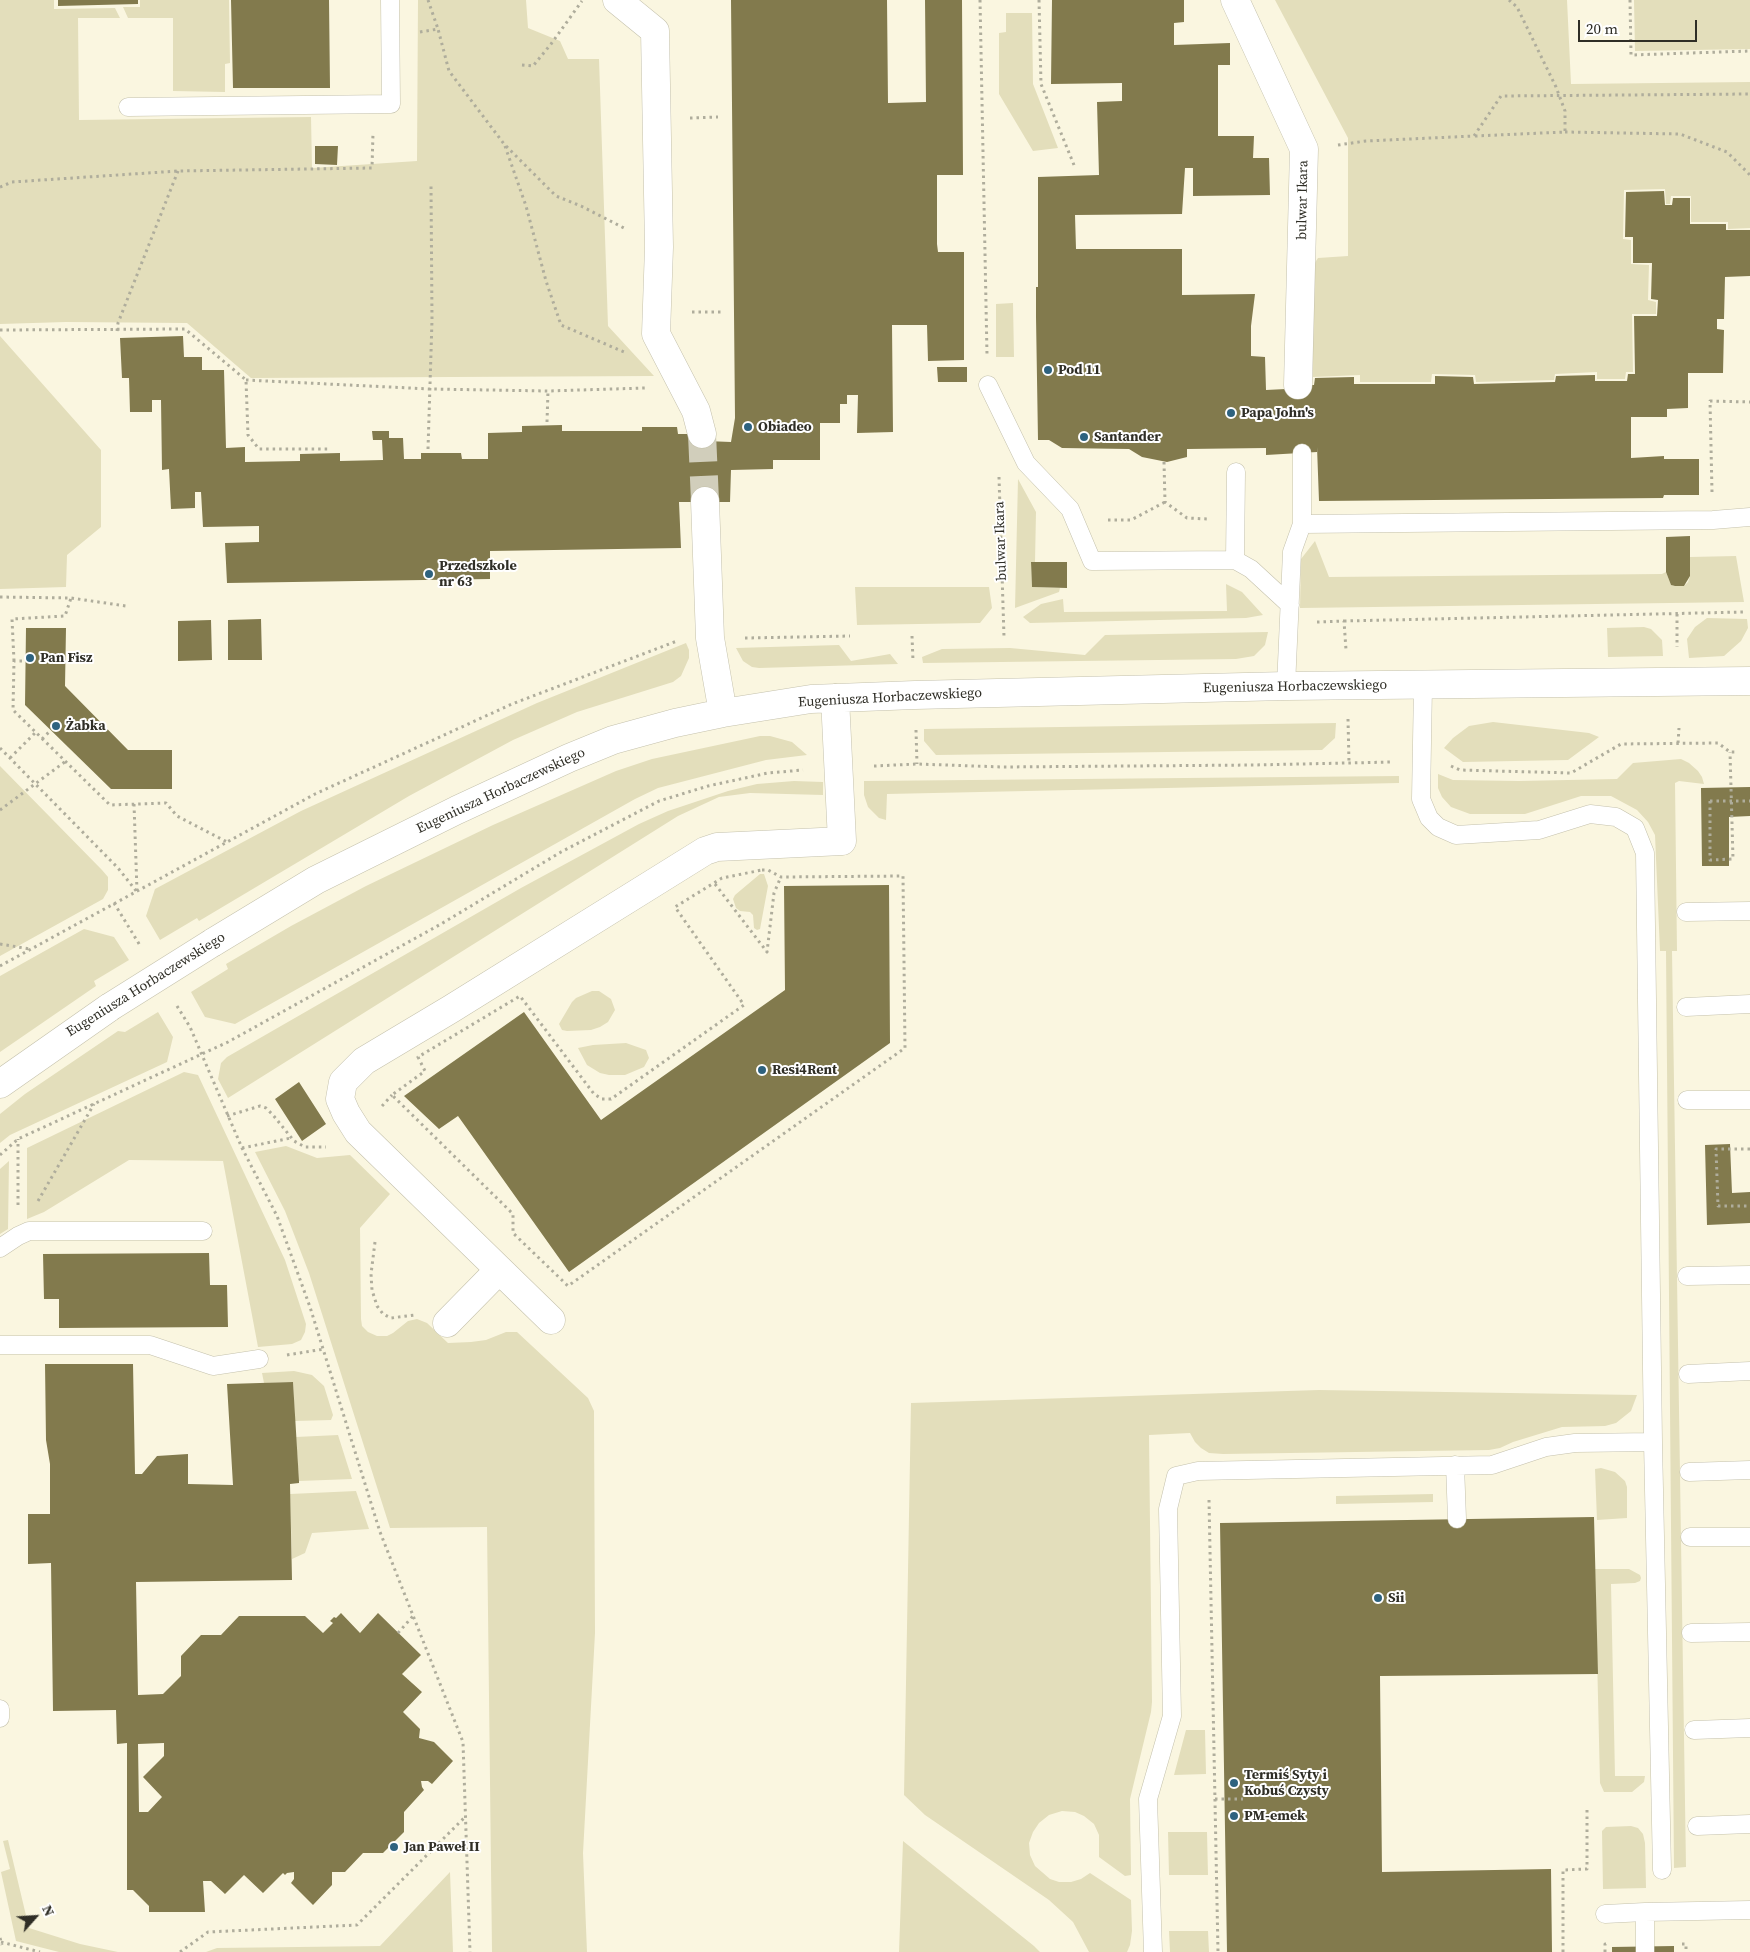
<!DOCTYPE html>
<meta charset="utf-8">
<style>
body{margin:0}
#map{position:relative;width:1750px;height:1952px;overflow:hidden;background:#faf6e0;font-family:"Source Serif 4",serif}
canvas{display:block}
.north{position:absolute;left:10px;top:1892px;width:50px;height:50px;-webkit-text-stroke:4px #fff;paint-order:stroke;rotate:64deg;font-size:14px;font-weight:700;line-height:20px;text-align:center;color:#2f2e26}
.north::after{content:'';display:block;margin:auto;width:18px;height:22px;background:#2f2e26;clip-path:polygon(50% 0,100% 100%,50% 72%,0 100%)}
.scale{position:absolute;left:1578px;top:20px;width:119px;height:22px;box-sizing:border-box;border:2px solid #2f2e26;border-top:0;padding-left:6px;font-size:15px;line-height:18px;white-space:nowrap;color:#2f2e26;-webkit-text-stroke:4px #fff;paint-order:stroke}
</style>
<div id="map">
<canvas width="1750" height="1952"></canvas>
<div class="north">N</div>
<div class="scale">20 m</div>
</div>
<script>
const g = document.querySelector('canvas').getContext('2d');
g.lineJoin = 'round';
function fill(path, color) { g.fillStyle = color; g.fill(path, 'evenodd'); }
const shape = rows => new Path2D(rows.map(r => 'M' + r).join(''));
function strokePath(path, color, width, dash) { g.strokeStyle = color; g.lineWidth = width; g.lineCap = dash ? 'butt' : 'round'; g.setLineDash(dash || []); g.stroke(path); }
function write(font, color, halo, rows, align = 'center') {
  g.font = font + ' "Source Serif 4",serif'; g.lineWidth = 4; g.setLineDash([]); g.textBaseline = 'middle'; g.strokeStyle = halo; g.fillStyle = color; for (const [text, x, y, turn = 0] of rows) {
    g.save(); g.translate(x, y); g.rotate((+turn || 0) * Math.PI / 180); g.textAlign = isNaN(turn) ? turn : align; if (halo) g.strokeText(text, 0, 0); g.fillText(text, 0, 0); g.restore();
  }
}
const green = shape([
 [0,0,54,0,54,9,115,8,120,18,78,18,79,120,311,117,312,168,417,161,418,0,526,0,528,28,560,41,568,59,599,59,608,326,654,376,251,378,187,323,66,322,0,324],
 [140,0,229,0,230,63,225,64,225,92,173,91,173,18,128,18,123,7,140,7],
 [1275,0,1567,0,1571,84,1750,82,1750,228,1728,229,1728,222,1691,222,1691,196,1671,196,1670,204,1666,204,1665,189,1624,190,1623,239,1631,240,1631,264,1649,265,1648,300,1656,302,1656,314,1632,314,1633,372,1626,372,1625,379,1597,379,1597,372,1555,374,1554,380,1476,382,1475,375,1432,374,1431,382,1360,382,1360,375,1313,377,1310,270,1318,258,1348,256,1348,138],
 [1634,0,1750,0,1750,49,1635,51],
 [1006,13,1032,13,1033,84,1058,148,1033,151,999,94,999,33,1006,32],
 [1013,303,1014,357,996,357,996,304],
 [0,336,101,450,101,527,67,555,66,587,0,589],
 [1018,479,1036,512,1035,562,1031,563,1032,587,1060,588,1059,592,1015,608],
 [1315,541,1329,577,1662,574,1666,572,1671,585,1675,586,1684,586,1688,582,1690,576,1690,557,1736,556,1744,602,1300,608,1301,559],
 [1226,584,1242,592,1263,615,1246,618,1030,623,1023,617,1041,604,1063,599,1064,612,1227,611],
 [855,587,989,587,992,608,980,623,857,625],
 [1707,618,1747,619,1748,628,1741,641,1724,656,1689,658,1687,639,1695,627],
 [1644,627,1651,629,1662,640,1663,656,1608,657,1607,628],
 [1268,632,1265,645,1254,656,1236,659,923,663,922,657,942,649,1010,648,1085,655,1105,635],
 [686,643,689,650,689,658,681,676,673,682,577,712,513,740,409,796,199,921,197,918,160,940,146,916,155,889,301,811,537,703],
 [839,645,851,661,890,654,898,664,759,668,752,667,743,661,736,648],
 [1493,722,1589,733,1599,737,1568,760,1463,762,1444,748,1453,738,1469,726],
 [1336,723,1335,738,1322,750,936,755,924,741,924,729],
 [760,736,770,736,792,742,807,755,766,760,658,788,635,799,235,1024,205,1017,191,992,228,969,226,964,291,926,366,886,493,825,616,771,652,759],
 [1681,759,1689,763,1698,771,1702,777,1704,784,1679,781,1675,783,1677,951,1672,951,1686,1867,1674,1868,1666,951,1660,951,1655,835,1648,822,1637,810,1611,796,1581,796,1525,814,1470,814,1451,807,1442,797,1438,788,1438,774,1453,780,1519,781,1617,779,1633,763],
 [0,766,102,870,108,877,108,890,103,899,0,956],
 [1399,776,1399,783,887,794,886,820,879,818,868,807,864,795,864,781],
 [794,781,823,782,823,795,750,793,719,797,678,816,228,1098,218,1079,221,1063,227,1057,521,888,639,824,668,811,728,791,757,784],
 [760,874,764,874,768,886,760,929,757,930,754,928,753,915,750,912,740,911,736,908,733,899,735,895],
 [84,929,114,937,129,960,94,981,96,986,0,1052,0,976],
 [592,991,599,991,611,999,615,1010,608,1022,600,1027,591,1030,567,1031,562,1030,559,1024,572,1002,576,998],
 [158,1012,173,1037,167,1062,10,1135,0,1143,0,1114,25,1094,118,1031,125,1032],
 [626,1043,646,1050,649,1058,644,1067,625,1075,609,1075,600,1073,587,1065,578,1048,593,1045],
 [184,1072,198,1075,285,1260,306,1324,305,1332,301,1340,292,1344,258,1347,223,1161,129,1160,44,1212,27,1219,27,1148],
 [286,1146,317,1158,350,1155,390,1194,360,1228,361,1319,362,1326,368,1332,377,1336,387,1336,393,1333,408,1321,417,1319,427,1323,448,1343,471,1342,486,1340,506,1332,517,1332,588,1398,594,1411,595,1633,583,1853,587,1952,492,1952,487,1527,390,1528,309,1273,285,1211,255,1152],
 [9,1161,8,1229,0,1234,0,1169],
 [294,1371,312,1375,324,1386,333,1415,331,1420,295,1421,293,1382,264,1383,262,1373],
 [1319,1390,1637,1395,1631,1411,1616,1423,1605,1426,1562,1427,1513,1442,1500,1448,1489,1450,1223,1454,1209,1453,1201,1448,1195,1442,1190,1433,1149,1435,1152,1702,1151,1712,1130,1799,1131,1875,1125,1876,1099,1857,1099,1835,1094,1824,1084,1816,1075,1812,1062,1811,1049,1815,1039,1823,1033,1832,1029,1843,1030,1855,1035,1866,1050,1879,1059,1882,1071,1882,1081,1879,1090,1873,1131,1900,1132,1931,1130,1945,1127,1952,1089,1952,1073,1922,1049,1900,925,1815,904,1795,911,1403],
 [338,1435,352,1479,299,1481,296,1437],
 [1601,1468,1615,1472,1625,1481,1627,1487,1627,1518,1597,1520,1595,1469],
 [356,1491,369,1529,312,1533,305,1553,292,1559,290,1494],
 [1433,1494,1433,1502,1336,1504,1336,1496],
 [1595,1569,1629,1569,1640,1575,1641,1578,1640,1581,1635,1583,1611,1584,1615,1776,1645,1776,1644,1782,1632,1792,1604,1792,1600,1783],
 [1186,1730,1205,1730,1206,1774,1174,1775],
 [1631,1826,1638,1828,1643,1834,1645,1843,1646,1888,1603,1889,1602,1831,1606,1827],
 [1168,1832,1207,1832,1208,1875,1169,1875],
 [8,1840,29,1928,80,1944,118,1952,59,1952,16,1941,1,1872,10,1869,3,1841],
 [903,1841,1034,1946,1040,1952,899,1952],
 [450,1872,453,1952,206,1952,217,1948,380,1946],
 [1169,1931,1208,1931,1209,1952,1170,1952]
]);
const building = shape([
 [58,0,138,0,138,4,58,6],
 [231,0,329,0,330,88,233,88],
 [731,0,887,0,888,103,926,102,925,0,962,0,963,175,937,175,937,244,938,252,964,252,964,360,928,361,927,325,892,325,893,432,857,433,858,395,847,395,847,404,840,404,840,423,820,423,820,460,773,460,773,469,731,470,730,502,679,502,681,548,490,551,490,579,227,583,225,543,259,542,259,526,203,527,201,492,195,492,195,508,171,509,169,469,162,470,161,400,152,400,152,412,130,412,129,378,122,378,120,338,183,336,184,357,202,357,202,370,224,370,226,448,245,447,245,462,300,461,300,454,340,453,340,461,383,460,382,440,373,440,372,431,389,431,389,438,403,438,404,459,421,459,421,453,461,453,462,459,488,459,488,433,522,432,522,426,562,425,562,431,642,431,642,427,677,427,678,434,702,434,706,441,731,442,735,418],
 [1052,0,1184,0,1184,22,1174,23,1174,45,1230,43,1230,65,1218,65,1218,136,1254,136,1253,158,1269,158,1270,195,1193,196,1193,168,1185,168,1182,214,1075,215,1076,249,1182,249,1182,295,1255,294,1251,326,1251,356,1265,357,1266,390,1286,389,1287,385,1314,385,1315,378,1354,377,1354,384,1435,384,1435,376,1473,377,1474,384,1555,382,1556,376,1595,375,1595,381,1627,381,1628,374,1635,374,1634,316,1657,316,1658,300,1651,299,1652,263,1633,263,1633,237,1625,237,1626,192,1664,191,1665,205,1672,205,1673,198,1690,198,1690,224,1726,224,1726,230,1750,230,1750,276,1725,277,1724,319,1717,319,1717,329,1724,330,1723,373,1688,373,1688,408,1667,409,1667,417,1631,417,1631,458,1664,456,1664,459,1699,459,1699,495,1664,495,1663,498,1319,501,1317,447,1317,452,1266,455,1266,448,1187,449,1187,457,1167,462,1142,457,1129,449,1062,448,1049,440,1038,440,1036,317,1036,287,1038,287,1038,177,1099,175,1097,102,1122,101,1122,83,1051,84],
 [315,146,338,146,337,165,315,164],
 [937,367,967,367,967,382,938,382],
 [1690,536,1690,576,1684,586,1675,586,1671,585,1666,572,1666,537],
 [1031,562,1067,562,1067,588,1032,587],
 [261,619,262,660,228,660,228,620],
 [211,620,212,660,178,661,178,621],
 [26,628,66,628,65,686,128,750,172,750,172,789,111,789,25,705],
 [1750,787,1750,816,1729,817,1729,866,1702,866,1701,788],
 [889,885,890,1043,569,1272,458,1116,439,1129,404,1096,524,1012,601,1120,785,990,784,886],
 [299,1082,326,1124,302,1141,275,1099],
 [1730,1144,1732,1193,1750,1192,1750,1223,1707,1225,1705,1145],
 [209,1253,210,1285,227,1285,228,1327,59,1328,59,1299,44,1299,43,1254],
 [45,1364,133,1364,135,1474,142,1474,157,1456,188,1454,188,1484,233,1485,227,1384,293,1382,299,1481,299,1483,290,1484,292,1580,136,1582,138,1695,163,1694,181,1676,181,1656,201,1635,221,1635,239,1616,305,1616,323,1633,333,1623,330,1621,334,1617,336,1618,341,1613,360,1633,378,1613,421,1655,402,1674,422,1692,403,1712,420,1729,419,1738,434,1742,453,1761,432,1784,428,1781,421,1781,422,1787,424,1790,404,1812,404,1832,383,1853,363,1853,345,1872,332,1872,332,1885,313,1905,291,1883,294,1879,294,1872,287,1873,285,1875,283,1873,263,1893,244,1875,225,1894,211,1881,203,1881,205,1912,149,1912,149,1906,133,1890,127,1890,127,1743,117,1744,116,1710,53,1711,51,1563,28,1564,28,1514,50,1514,50,1464,46,1440],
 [164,1743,164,1756,143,1777,162,1797,148,1812,139,1812,138,1744],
 [1594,1517,1598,1674,1380,1676,1382,1872,1551,1869,1552,1952,1227,1952,1220,1523],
 [1674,1946,1674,1952,1612,1952,1612,1947]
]);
const streetTunnel = shape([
 [702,434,705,501]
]);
const path = shape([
 [428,0,438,29],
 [980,0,987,355],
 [1039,0,1041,84,1074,165],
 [1630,0,1631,55,1750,51],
 [420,32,438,29,449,71,504,144,556,196,581,206,624,228],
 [522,65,533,66,551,44,582,1],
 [690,118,718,117],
 [1565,132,1680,134,1727,152,1750,175],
 [1475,136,1565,132,1565,111,1556,87,1517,7,1509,0],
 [1338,145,1366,141,1474,136,1501,96,1750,94],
 [505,146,526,206,546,281,561,325,624,352],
 [0,187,12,182,178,171,372,168,373,133],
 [692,312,722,312],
 [0,330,185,329,246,380,248,435,259,449,328,449],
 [117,331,118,323,178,171],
 [246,380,430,389,548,391,645,388],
 [547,422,548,391],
 [428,449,432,320,431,186],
 [1164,462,1165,502,1187,518,1207,519],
 [999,477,1004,637],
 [1712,492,1710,401,1750,402],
 [1108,520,1131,520,1165,502],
 [0,597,71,598,126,606],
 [1677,614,1677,647],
 [1344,621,1744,612],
 [1317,622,1344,621,1346,650],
 [912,636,913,661],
 [745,638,850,636],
 [14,661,12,619,65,616,71,598],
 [22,661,14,661,13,710,110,805,166,803,177,816,227,842],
 [1348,719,1349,763],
 [916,730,917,764],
 [42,739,51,730],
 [1678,743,1679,728],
 [0,748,118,868,137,892],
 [10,758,36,732],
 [874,766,917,764,1003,767,1254,765,1393,762],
 [1451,766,1460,770,1571,773,1621,744,1718,743,1730,752,1738,752],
 [1710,801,1710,860,1733,859,1730,752],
 [134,804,137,891],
 [0,810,66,761],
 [762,870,768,870,781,877,903,876,905,1048,568,1286,513,1233,513,1214,392,1095,425,1071,418,1057,520,996,594,1094,602,1099,611,1099,744,1005,675,907,722,878,762,870],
 [715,884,767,952,774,893,780,879],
 [114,903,141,947],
 [0,944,30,949],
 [0,966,315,794,512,704,677,641],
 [177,1006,190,1027,242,1148,277,1216,310,1307,380,1532,463,1742,470,1952],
 [382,1106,392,1095],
 [227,1116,260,1106,266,1108,273,1115,294,1141,305,1147,326,1147],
 [242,1148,291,1138],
 [1750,1149,1716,1149,1718,1206,1750,1206],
 [0,1155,18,1139,228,1042,441,924,561,852,659,801,708,786,768,773,803,770],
 [38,1201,94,1104],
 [18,1205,18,1139],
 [375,1242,371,1274,372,1290,377,1306,383,1314,391,1318,415,1315],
 [287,1355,324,1349],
 [1209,1500,1218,1952],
 [398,1633,413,1616],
 [1215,1799,1243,1799],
 [0,1938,2,1945],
 [1,1942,40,1952],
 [1682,1944,1686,1944,1686,1952],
 [180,1952,208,1932,357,1925,465,1817],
 [1563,1952,1563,1870,1587,1869,1587,1810],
 [1605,1952,1605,1944,1606,1944]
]);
const lane = shape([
 [128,107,391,104,390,0],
 [988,385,1026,463,1070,509,1092,561,1235,560,1251,569,1290,605],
 [1302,524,1713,520,1750,517],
 [1235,560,1236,472],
 [1286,686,1292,552,1302,524,1302,453],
 [1423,686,1421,799,1429,818,1438,827,1456,835,1539,830,1590,814,1616,817,1635,828,1645,853,1653,1442,1662,1870],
 [1686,912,1750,911],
 [1686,1007,1750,1004],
 [1687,1100,1750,1100],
 [0,1248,18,1236,29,1231,203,1231],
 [1687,1276,1750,1275],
 [0,1345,150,1345,213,1366,259,1359],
 [1688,1374,1750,1371],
 [1455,1465,1457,1519],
 [1689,1472,1750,1470],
 [1690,1537,1750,1537],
 [1691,1633,1750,1632],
 [0,1709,0,1718],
 [1694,1730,1750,1728],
 [1697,1826,1750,1824],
 [1605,1914,1645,1912],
 [1153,1952,1148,1799,1172,1716,1168,1509,1176,1476,1198,1471,1492,1465,1546,1447,1575,1443,1653,1442],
 [1645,1952,1645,1912,1750,1910]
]);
const street = shape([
 [617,0,655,31,659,247,656,334,696,411,702,434],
 [1235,0,1304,149,1298,385],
 [705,501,710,638,723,713],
 [212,943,316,880,457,810,569,758,613,740,675,723,723,713,811,699,915,695,1286,686,1750,681],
 [0,1084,110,1007],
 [551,1320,358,1132,346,1113,340,1099,343,1082,364,1061,451,1009,705,851,717,847,738,846,842,841,835,698],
 [447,1323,499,1270]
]);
const pathBridge = shape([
 [1710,801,1750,801]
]);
const streetBridge = shape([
 [110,1007,212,943]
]);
const markers = [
 [1048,370,5,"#2e627f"],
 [1231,413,5,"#2e627f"],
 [748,427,5,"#2e627f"],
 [1084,437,5,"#2e627f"],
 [429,574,5,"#2e627f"],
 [30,658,5,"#2e627f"],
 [56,726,5,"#2e627f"],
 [762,1070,5,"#2e627f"],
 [1378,1598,5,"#2e627f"],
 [1234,1783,5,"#2e627f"],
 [1234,1816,5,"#2e627f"],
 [394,1847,5,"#2e627f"]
];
const streetNames = [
 ["bulwar Ikara",1303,200,-89],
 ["bulwar Ikara",1001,541,-92],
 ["Eugeniusza Horbaczewskiego",1295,687,-1],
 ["Eugeniusza Horbaczewskiego",890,698,-3],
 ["Eugeniusza Horbaczewskiego",501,791,-25],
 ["Eugeniusza Horbaczewskiego",146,985,-32]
];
const poiNames = [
 ["Pod 11",1058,370],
 ["Papa John's",1241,413],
 ["Obiadeo",758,427],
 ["Santander",1094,437],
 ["Przedszkole",439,566],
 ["nr 63",439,582],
 ["Pan Fisz",40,658],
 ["Żabka",66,726],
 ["Resi4Rent",772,1070],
 ["Sii",1388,1598],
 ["Termiś Syty i",1244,1775],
 ["Kobuś Czysty",1244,1791],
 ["PM-emek",1244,1816],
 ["Jan Paweł II",404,1847]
];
fill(green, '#e3debb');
fill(building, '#827a4d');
strokePath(streetTunnel, '#d1cebb', 28, [28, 14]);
strokePath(lane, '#c4c1ac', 19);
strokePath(street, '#c4c1ac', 29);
strokePath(path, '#afad9c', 3, [2.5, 4]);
strokePath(lane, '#fff', 18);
strokePath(street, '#fff', 28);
strokePath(streetBridge, '#c4c1ac', 29, []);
strokePath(pathBridge, '#afad9c', 3, [2.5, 4]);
strokePath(streetBridge, '#fff', 28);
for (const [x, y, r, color] of markers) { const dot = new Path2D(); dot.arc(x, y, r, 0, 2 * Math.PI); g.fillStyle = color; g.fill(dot); strokePath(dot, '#fff', 2); }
write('14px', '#2f2e26', '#fff', streetNames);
write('bold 14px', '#2f2e26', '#fff', poiNames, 'left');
</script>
